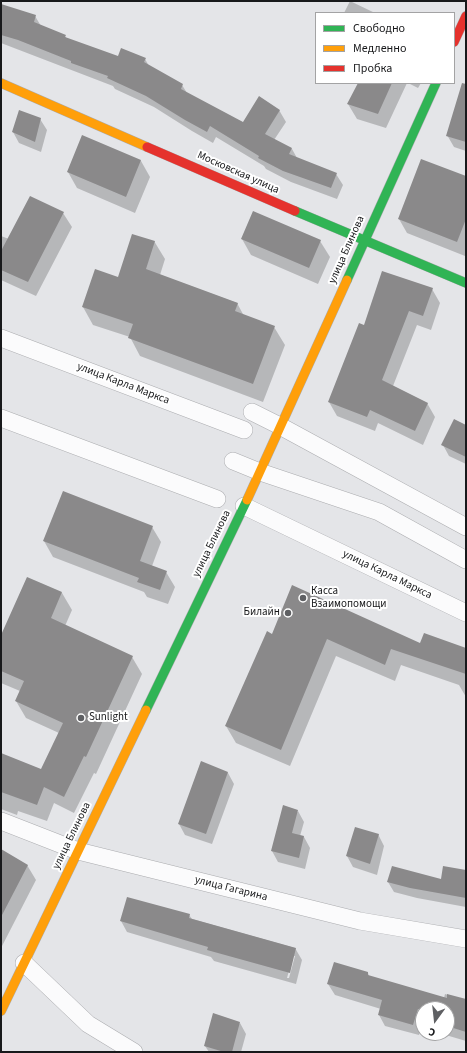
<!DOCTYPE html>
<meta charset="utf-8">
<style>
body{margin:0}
#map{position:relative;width:467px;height:1053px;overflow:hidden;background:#e4e5e8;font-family:"Source Sans 3",sans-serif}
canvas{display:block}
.frame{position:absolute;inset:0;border:2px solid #18191b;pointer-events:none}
.legend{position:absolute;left:315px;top:12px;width:140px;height:72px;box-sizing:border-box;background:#fff;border:1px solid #a3a3a4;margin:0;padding:5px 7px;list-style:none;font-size:12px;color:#18191b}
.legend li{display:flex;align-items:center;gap:8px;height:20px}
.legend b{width:20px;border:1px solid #a3a3a4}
.north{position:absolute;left:415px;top:1001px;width:40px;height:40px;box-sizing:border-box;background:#fff;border:1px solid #a3a3a4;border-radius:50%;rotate:195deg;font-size:11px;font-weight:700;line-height:16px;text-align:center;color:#18191b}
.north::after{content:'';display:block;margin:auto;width:14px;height:18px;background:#5f6063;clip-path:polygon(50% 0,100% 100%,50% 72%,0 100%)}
</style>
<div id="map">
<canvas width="467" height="1053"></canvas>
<div class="frame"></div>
<ul class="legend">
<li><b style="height:5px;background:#30b455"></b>Свободно</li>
<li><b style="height:5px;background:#ff9f0a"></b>Медленно</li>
<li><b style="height:5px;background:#e5322d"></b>Пробка</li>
</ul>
<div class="north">С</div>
</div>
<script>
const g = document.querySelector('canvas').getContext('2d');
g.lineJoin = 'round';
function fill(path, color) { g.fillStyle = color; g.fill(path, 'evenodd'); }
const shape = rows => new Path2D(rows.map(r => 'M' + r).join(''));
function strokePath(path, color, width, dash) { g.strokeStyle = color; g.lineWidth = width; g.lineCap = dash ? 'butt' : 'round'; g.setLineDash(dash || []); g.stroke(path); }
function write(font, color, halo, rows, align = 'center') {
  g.font = font + ' "Source Sans 3",sans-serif'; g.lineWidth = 4; g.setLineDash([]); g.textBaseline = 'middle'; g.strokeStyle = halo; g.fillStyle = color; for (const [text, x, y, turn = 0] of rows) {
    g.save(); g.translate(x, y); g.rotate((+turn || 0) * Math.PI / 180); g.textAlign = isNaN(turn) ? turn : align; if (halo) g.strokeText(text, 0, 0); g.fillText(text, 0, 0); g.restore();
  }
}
const shadow = shape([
 [350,1,375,13,344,13],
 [1,4,6,7,35,16,41,26,65,36,67,39,118,57,145,59,149,66,182,85,187,93,244,123,279,110,286,122,274,140,292,149,297,158,336,174,343,185,337,199,291,182,266,169,264,166,216,137,213,143,192,131,154,107,115,89,113,86,1,43],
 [359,83,407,83,386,128,357,119,348,104],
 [408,83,421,83,418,88],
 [466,113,466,151,454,147,447,135],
 [40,119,47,130,41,152,19,143,13,132],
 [141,161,150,177,135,213,77,188,68,172],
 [466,177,465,256,407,233,399,219],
 [31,198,63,213,72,227,36,296,1,280,1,236,9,239],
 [242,239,320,241,330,257,318,284,251,255],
 [154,241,165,259,160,275,237,303,244,316,274,327,285,345,263,402,140,356,130,337,93,325,83,307,118,278],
 [432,289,440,303,431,330,417,325,393,386,427,403,435,417,423,445,378,423,375,431,337,416,329,402,364,327],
 [466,426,466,464,449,456,443,445],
 [152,527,161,542,152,566,166,572,175,587,168,604,147,597,144,592,53,557,44,541],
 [27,578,62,593,72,610,65,626,132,657,142,674,96,774,94,773,74,813,54,803,47,821,18,811,17,815,1,809,1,754,42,770,59,733,26,718,16,701,20,691,1,683,1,637],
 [273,635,421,644,466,651,466,697,459,685,401,665,395,681,336,656,290,766,236,743,226,726],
 [201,762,228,773,234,784,212,844,185,835,179,824],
 [298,811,304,822,300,836,304,837,310,848,305,869,278,862,272,851],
 [378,834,384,846,377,875,353,867,347,856],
 [1,850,27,865,36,880,1,948],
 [466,871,466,907,417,898,394,892,388,882,442,880],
 [189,915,192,919,295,948,302,960,296,984,214,961,211,957,127,932,121,921],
 [293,956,295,956,289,978,287,978],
 [368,973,369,976,444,998,445,994,466,1000,466,1041,439,1033,447,1033,447,1009,423,1009,423,1029,421,1028,419,1035,385,1026,379,1015,381,1009,335,995,328,984],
 [240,1023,246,1034,241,1052,209,1052,205,1046]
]);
const building = shape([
 [1,4,36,15,34,22,66,35,65,37,118,56,121,48,146,58,144,62,183,84,181,89,243,122,259,96,280,110,265,134,292,148,289,154,337,173,331,188,283,171,258,158,259,156,210,126,207,132,185,120,146,96,107,78,108,76,71,63,71,61,18,40,1,35],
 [358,83,392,83,378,114,347,104],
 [462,83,466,84,466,142,446,136],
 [19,110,41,118,35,142,12,132],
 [82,135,141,160,126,197,67,172],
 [421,159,466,176,466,219,457,242,398,219],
 [30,196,64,212,28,282,1,270,1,251],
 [253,211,321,240,309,268,241,239],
 [132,234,155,241,146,269,238,303,235,311,275,326,253,384,128,338,133,324,82,307,95,269,118,277],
 [382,271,433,288,423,316,409,311,382,380,428,403,415,431,370,410,367,417,328,402,359,323,364,325],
 [454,419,466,425,466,457,441,445],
 [63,491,153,526,140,561,167,571,160,590,137,582,139,578,43,541],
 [27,577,62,592,51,618,133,656,86,757,84,756,64,797,44,787,37,805,1,792,1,753,41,769,63,723,15,701,24,681,1,671,1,635],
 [292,585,420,643,424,633,466,648,466,674,391,649,385,665,327,639,281,750,225,726,267,631,272,634],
 [201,761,228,772,206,834,178,824],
 [283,805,298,810,292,833,304,836,299,858,271,851],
 [355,827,379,834,370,864,346,856],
 [1,849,28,865,1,917],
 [392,866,441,879,443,866,466,870,466,898,410,888,387,882],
 [127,897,190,914,189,918,296,948,290,973,207,950,208,947,120,921],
 [334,962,368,972,368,975,447,998,447,994,466,999,466,1032,447,1026,447,1009,418,1009,413,1025,378,1015,382,1000,327,984],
 [213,1013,240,1022,232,1052,224,1052,204,1046]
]);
const street = shape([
 [1,338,244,430],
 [252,412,280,426,466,527],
 [1,418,217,499],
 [233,461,260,472,379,512,466,560],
 [244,506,466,613],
 [1,821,78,851,360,921,466,939],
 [24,963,88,1024,134,1052]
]);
const fast = shape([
 [295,211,466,283],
 [347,280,436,83],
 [146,710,247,500]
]);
const slow = shape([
 [1,83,147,147],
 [247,500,347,280],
 [1,1011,146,710]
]);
const jam = shape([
 [454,42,466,16],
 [147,147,295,211]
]);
const markers = [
 [303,598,4,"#5f6063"],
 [288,613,4,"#5f6063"],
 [81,718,4,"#5f6063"]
];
const streetNames = [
 ["Московская улица",238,173,24],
 ["улица Блинова",347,250,-66],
 ["улица Карла Маркса",123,384,21],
 ["улица Блинова",212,544,-64],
 ["улица Карла Маркса",387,575,26],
 ["улица Блинова",72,836,-64],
 ["улица Гагарина",231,889,14]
];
const poiNames = [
 ["Касса",311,592],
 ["Взаимопомощи",311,605],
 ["Билайн",280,613,"right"],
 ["Sunlight",89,718]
];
fill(shadow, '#0003');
fill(building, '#8a898a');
strokePath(street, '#abacaf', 18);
strokePath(fast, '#abacaf', 10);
strokePath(slow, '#abacaf', 10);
strokePath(jam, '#abacaf', 10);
strokePath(street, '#fbfbfc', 17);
strokePath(fast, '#30b455', 9);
strokePath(slow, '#ff9f0a', 9);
strokePath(jam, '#e5322d', 9);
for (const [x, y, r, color] of markers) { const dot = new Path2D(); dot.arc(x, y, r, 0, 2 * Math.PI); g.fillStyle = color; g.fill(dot); strokePath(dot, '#fff', 1.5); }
write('11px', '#18191b', '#fff', streetNames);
write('11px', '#18191b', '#fff', poiNames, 'left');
</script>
